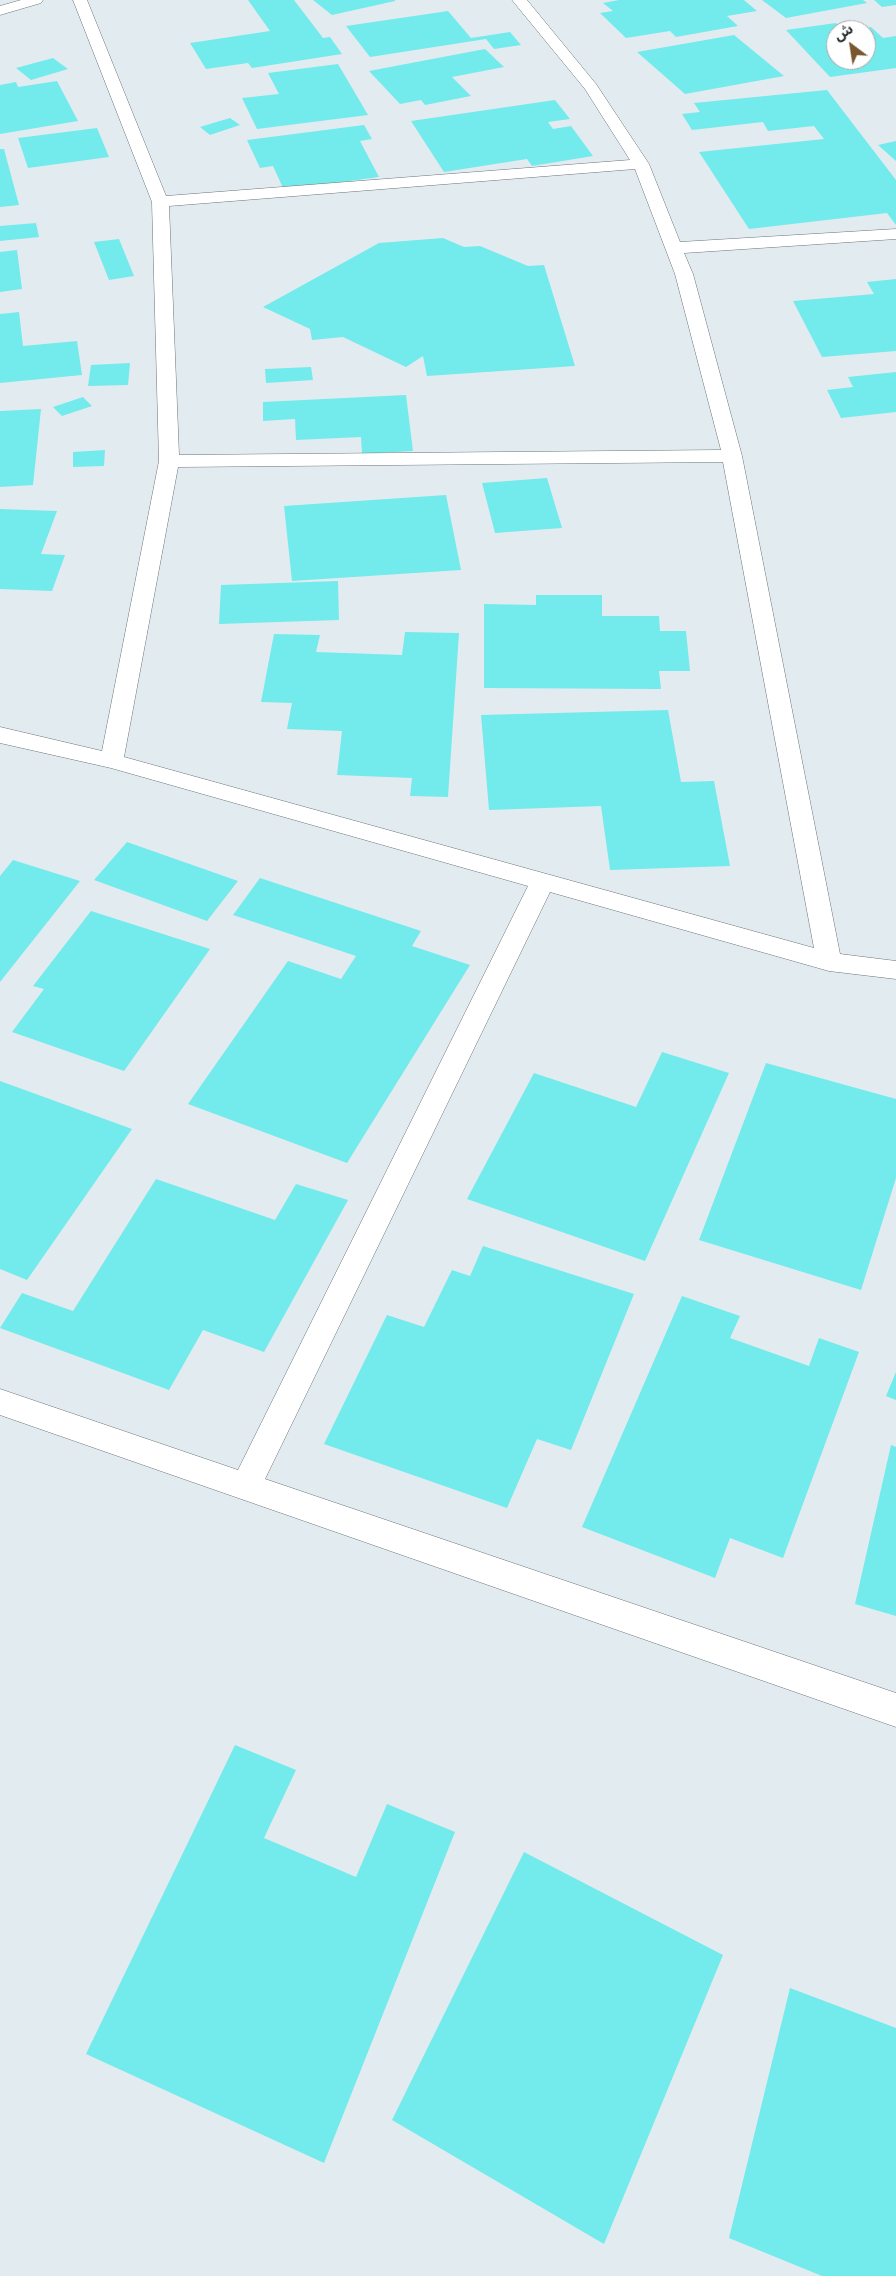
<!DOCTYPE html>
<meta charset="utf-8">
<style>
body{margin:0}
#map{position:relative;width:896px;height:2276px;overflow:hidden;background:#e2ecf0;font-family:"Varela Round","Noto Sans Arabic",sans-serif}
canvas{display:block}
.north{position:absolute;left:826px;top:20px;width:50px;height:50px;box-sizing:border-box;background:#fff;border:1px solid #a9aaab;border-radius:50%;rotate:329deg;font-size:14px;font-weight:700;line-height:20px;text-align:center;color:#272b2d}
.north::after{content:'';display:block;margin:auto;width:18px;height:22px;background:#78562e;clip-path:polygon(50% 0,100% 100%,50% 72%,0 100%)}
</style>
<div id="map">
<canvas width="896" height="2276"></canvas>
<div class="north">ش</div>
</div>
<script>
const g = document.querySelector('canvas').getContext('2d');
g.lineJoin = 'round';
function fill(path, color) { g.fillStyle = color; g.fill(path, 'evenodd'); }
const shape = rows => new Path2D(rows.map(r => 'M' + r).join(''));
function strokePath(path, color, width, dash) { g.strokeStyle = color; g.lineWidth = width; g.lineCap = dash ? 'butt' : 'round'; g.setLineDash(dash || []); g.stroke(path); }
const building = shape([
 [248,0,294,0,323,38,330,37,342,54,252,68,248,63,206,69,190,43,270,31],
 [313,0,395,0,395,1,332,15],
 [619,0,744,0,757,11,727,16,738,26,676,37,670,31,626,38,600,13,613,11,603,3],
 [762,0,863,0,867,3,786,18],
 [874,0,896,0,896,5,882,7],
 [448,11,471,38,510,32,521,45,494,49,486,39,370,57,346,26],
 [836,23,843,30,836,30,836,60,866,60,866,30,860,29,871,27,883,38,896,36,896,68,830,77,786,30],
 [734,35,784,76,685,94,637,52],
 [485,49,504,67,452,77,471,96,425,105,421,100,400,104,369,71],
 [53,58,68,69,31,80,16,68],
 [338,64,368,115,257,129,242,98,279,94,268,73],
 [57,81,78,121,0,134,0,85,16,82,18,87],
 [827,90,896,180,896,225,887,213,749,229,699,152,824,139,814,126,768,131,763,122,692,130,682,114,700,112,694,103],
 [555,100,570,119,548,122,553,129,571,126,593,156,532,166,527,159,444,172,411,121],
 [230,118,240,125,210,135,200,127],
 [364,125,372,139,360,141,379,177,284,190,273,166,260,168,247,140],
 [97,128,109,157,28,168,18,138],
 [896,141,896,161,878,145],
 [0,149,4,149,19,205,0,207],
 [36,223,39,237,0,241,0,226],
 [443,238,464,247,480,246,528,266,544,265,575,366,427,376,423,356,406,367,343,337,312,340,310,329,263,307,379,243],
 [119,239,134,276,109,280,94,242],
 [17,250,22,289,0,292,0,252],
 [896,279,896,351,822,357,793,301,874,294,867,282],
 [19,312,23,346,77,341,82,375,0,383,0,314],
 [130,363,128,385,88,386,91,365],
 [311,367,313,380,266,383,265,369],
 [896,372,896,412,841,418,827,390,853,387,848,377],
 [406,395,413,451,362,454,361,437,296,440,295,419,263,421,263,402],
 [83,397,92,406,62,416,53,407],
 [41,409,33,485,0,487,0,411],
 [105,450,104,466,73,467,73,452],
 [547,478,562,528,495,533,482,483],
 [446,495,461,570,292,581,284,506],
 [0,509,57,511,41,554,65,555,52,591,0,589],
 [338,581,339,620,219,624,221,585],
 [536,595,602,595,602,616,659,616,660,631,686,631,690,671,659,671,661,689,484,688,484,604,536,605],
 [405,632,459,633,448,797,410,796,412,778,337,775,342,731,287,729,292,703,261,702,274,634,320,635,316,652,402,655],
 [668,710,681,782,714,781,730,866,610,870,601,806,489,810,481,715],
 [127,842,238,881,207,921,94,880],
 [13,860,80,881,0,982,0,876],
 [260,878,421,931,412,946,470,965,347,1163,188,1104,288,961,341,979,356,956,233,915],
 [91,911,210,949,124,1071,12,1032,44,989,33,986],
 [662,1052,729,1073,645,1261,467,1199,534,1073,636,1107],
 [766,1063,896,1099,896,1178,861,1290,699,1240],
 [0,1081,132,1129,27,1280,0,1269],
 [156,1179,275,1220,296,1184,348,1200,264,1352,203,1330,169,1390,0,1328,22,1293,73,1311],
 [483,1246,634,1294,571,1450,537,1439,507,1508,324,1444,387,1315,424,1327,452,1270,470,1276],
 [682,1296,740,1316,730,1338,809,1366,819,1338,859,1352,783,1558,730,1538,715,1578,582,1527],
 [896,1372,896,1400,886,1396],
 [891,1445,896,1447,896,1616,855,1604],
 [235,1745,296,1770,264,1838,356,1877,387,1804,455,1832,324,2163,86,2054],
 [524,1852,723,1955,604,2244,392,2120],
 [790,1988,896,2028,896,2276,822,2276,729,2238]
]);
const minor = shape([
 [21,0,43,0,41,3,0,15,0,6,21,0],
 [73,0,87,0,166,196,630,160,585,89,512,0,527,0,596,84,649,164,680,242,896,229,896,239,684,253,693,274,742,456,840,954,896,961,896,979,829,971,550,892,265,1479,896,1693,896,1727,0,1415,0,1389,238,1470,528,886,111,768,0,743,0,727,102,751,159,461,152,202,73,0],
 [635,169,675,274,721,450,179,455,169,206,635,169],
 [723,462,814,948,124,757,178,467,723,462]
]);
fill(building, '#73eaeb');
strokePath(minor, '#6b7478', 1);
fill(minor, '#fff');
</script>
